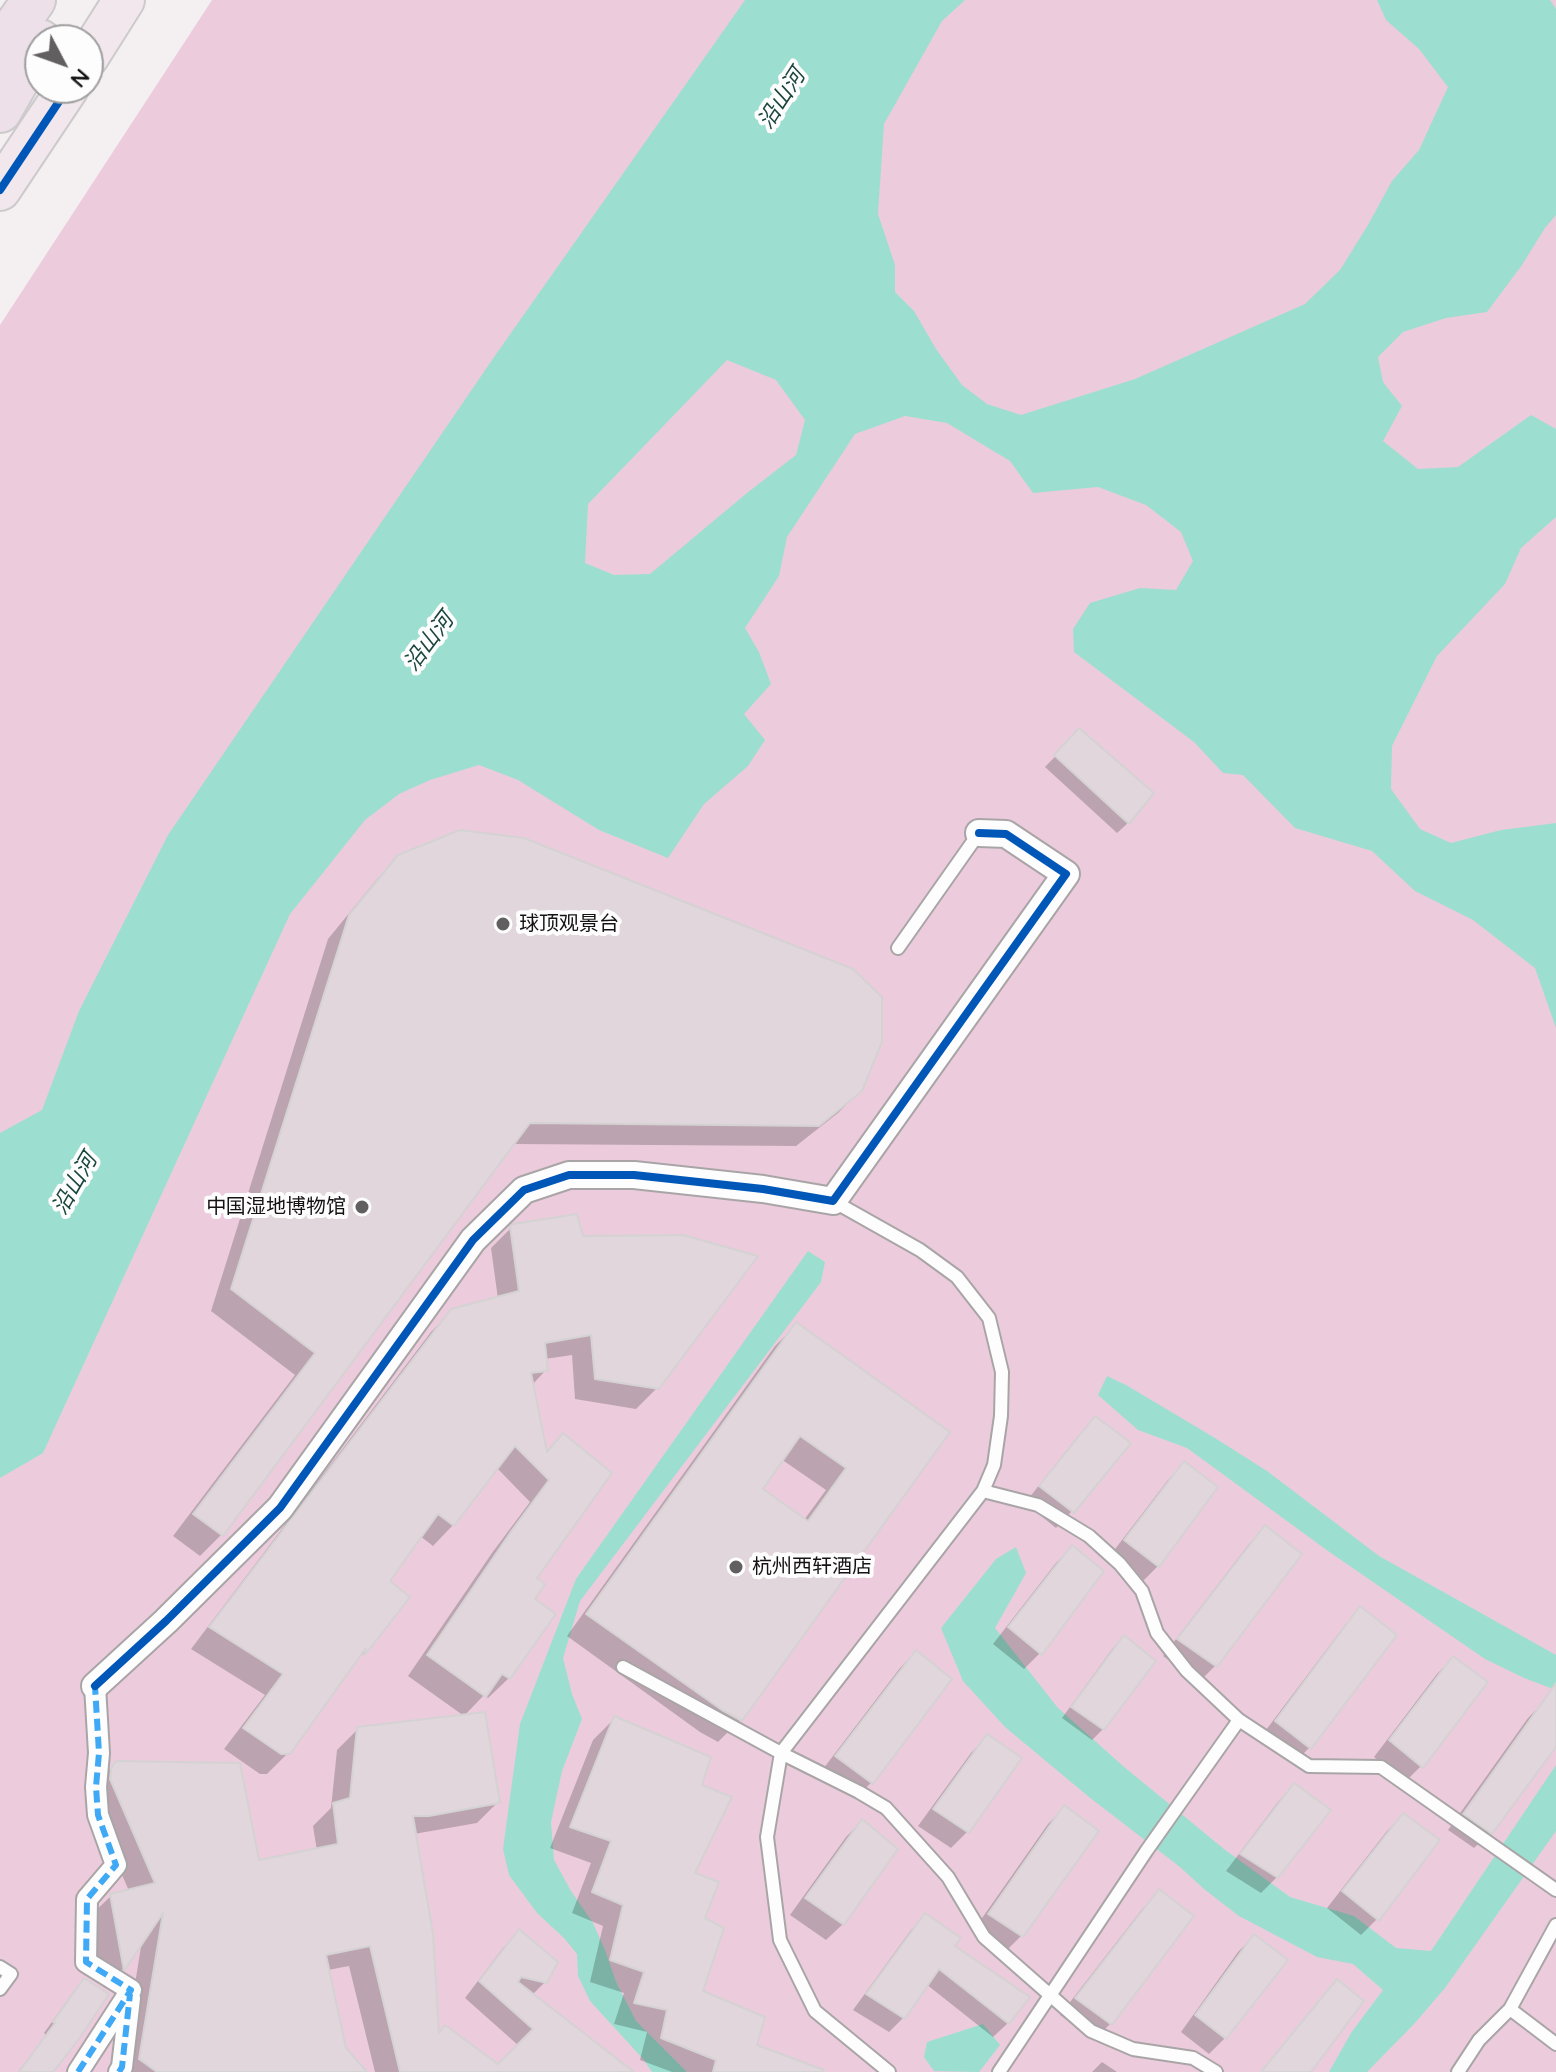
<!DOCTYPE html>
<meta charset="utf-8">
<style>
body{margin:0}
#map{position:relative;width:1556px;height:2072px;overflow:hidden;background:#f4eff1;font-family:Quicksand,sans-serif}
canvas{display:block}
.north{position:absolute;left:24px;top:24px;width:80px;height:80px;box-sizing:border-box;background:#fefdfe;border:2px solid #a09fa0;border-radius:50%;rotate:131deg;font-size:22px;font-weight:700;line-height:32px;text-align:center;color:#141213}
.north::after{content:'';display:block;margin:auto;width:28px;height:36px;background:#625f61;clip-path:polygon(50% 0,100% 100%,50% 72%,0 100%)}
</style>
<div id="map">
<canvas width="1556" height="2072"></canvas>
<div class="north">N</div>
</div>
<script>
const g = document.querySelector('canvas').getContext('2d');
g.lineJoin = 'round';
function fill(path, color) { g.fillStyle = color; g.fill(path, 'evenodd'); }
const shape = rows => new Path2D(rows.map(r => 'M' + r).join(''));
function strokePath(path, color, width, dash) { g.strokeStyle = color; g.lineWidth = width; g.lineCap = dash ? 'butt' : 'round'; g.setLineDash(dash || []); g.stroke(path); }
function write(font, color, halo, rows, align = 'center') {
  g.font = font + ' Quicksand,"Noto Sans SC",sans-serif'; g.lineWidth = 8; g.setLineDash([]); g.textBaseline = 'middle'; g.strokeStyle = halo; g.fillStyle = color; for (const [text, x, y, turn = 0] of rows) {
    g.save(); g.translate(x, y); g.rotate((+turn || 0) * Math.PI / 180); g.textAlign = isNaN(turn) ? turn : align; if (halo) g.strokeText(text, 0, 0); g.fillText(text, 0, 0); g.restore();
  }
}
const green = shape([
 [212,0,1556,0,1556,2072,0,2072,0,325]
]);
const water = shape([
 [745,0,965,0,942,21,884,124,878,214,895,265,895,292,914,311,936,349,962,385,987,404,1021,415,1135,379,1305,304,1340,270,1368,225,1392,181,1419,150,1448,87,1419,49,1386,20,1377,0,1550,0,1556,9,1556,215,1545,228,1522,265,1487,312,1446,318,1403,332,1378,357,1383,382,1402,406,1383,441,1418,469,1458,467,1531,415,1556,429,1556,517,1521,548,1505,584,1437,656,1392,746,1391,789,1420,829,1451,843,1501,830,1556,823,1556,1028,1535,968,1473,920,1415,891,1372,851,1295,828,1243,775,1223,773,1194,742,1074,652,1073,629,1090,603,1140,588,1176,590,1193,561,1181,532,1146,505,1098,487,1033,493,1010,461,947,423,905,416,855,434,787,537,779,576,745,628,759,652,771,684,744,714,765,740,748,766,704,804,668,858,599,830,518,780,479,765,430,780,399,794,365,820,290,914,43,1453,0,1478,0,1133,42,1110,79,1011,168,835,492,360],
 [727,360,776,380,805,420,796,455,747,493,650,574,614,575,585,563,588,504],
 [808,1251,825,1262,821,1282,580,1601,563,1658,572,1694,582,1719,562,1771,551,1822,554,1860,571,1891,593,1923,605,1950,616,1982,636,2021,687,2072,652,2072,644,2060,590,2001,578,1976,577,1954,565,1939,537,1913,509,1875,503,1849,520,1724,576,1579],
 [1107,1376,1126,1385,1215,1438,1267,1471,1379,1556,1556,1655,1556,1690,1524,1678,1485,1659,1328,1551,1187,1448,1138,1430,1098,1395],
 [1016,1547,1026,1573,995,1628,1058,1708,1123,1766,1224,1849,1290,1897,1354,1916,1396,1948,1431,1951,1556,1765,1556,1831,1445,1988,1414,2024,1367,2072,1329,2072,1351,2033,1383,1990,1353,1964,1317,1957,1239,1916,1204,1889,1180,1867,1089,1797,1005,1727,963,1681,941,1628,996,1559],
 [983,2024,1000,2045,979,2072,934,2071,924,2057,927,2042]
]);
const shadow = shape([
 [1080,731,1128,823,1117,833,1045,767],
 [399,856,861,1090,838,1113,796,1146,512,1144,221,1535,200,1556,173,1536,295,1375,211,1311,328,939,377,879],
 [514,1225,581,1238,657,1388,636,1409,575,1399,572,1355,545,1359,546,1370,532,1385,546,1454,563,1436,534,1578,533,1599,509,1678,488,1698,484,1695,464,1716,408,1676,492,1553,530,1502,496,1467,453,1525,433,1546,420,1536,387,1581,407,1597,363,1654,349,1668,288,1753,267,1774,260,1774,224,1749,265,1695,191,1649,431,1332,452,1311,498,1299,491,1248],
 [797,1324,947,1432,740,1720,718,1742,700,1732,567,1636,775,1346],
 [781,1459,826,1490,804,1520,760,1489],
 [1095,1419,1072,1511,1056,1528,1025,1503,1079,1435],
 [1184,1464,1158,1566,1142,1582,1109,1557,1168,1480],
 [1265,1527,1299,1554,1215,1666,1199,1682,1163,1656,1249,1544],
 [1072,1547,1040,1653,1024,1669,993,1644,1056,1563],
 [1361,1609,1395,1635,1309,1748,1293,1764,1260,1738,1345,1625],
 [1124,1637,1103,1729,1092,1740,1062,1718,1113,1648],
 [916,1652,872,1782,855,1798,820,1773,900,1668],
 [1453,1658,1421,1766,1405,1782,1374,1757,1437,1674],
 [1544,1702,1556,1711,1556,1743,1490,1832,1474,1848,1448,1830,1528,1718],
 [614,1719,700,1786,692,1874,703,1919,700,1993,755,2046,815,2072,672,2072,640,2060,647,2032,614,2024,624,1993,590,1982,603,1926,572,1913,591,1863,550,1848,593,1740],
 [358,1729,498,1802,477,1823,414,1834,437,2036,506,2072,375,2072,349,1966,328,1970,344,2049,364,2072,121,2072,142,1940,123,1969,104,1988,90,1916,111,1896,129,1891,90,1801,95,1784,116,1763,257,1863,317,1851,313,1826,331,1808,337,1750],
 [987,1737,967,1832,951,1848,918,1826,971,1753],
 [1294,1785,1277,1877,1261,1893,1226,1871,1278,1802],
 [1064,1808,1096,1832,1021,1936,1005,1952,973,1931,1048,1824],
 [1403,1815,1377,1919,1361,1935,1327,1908,1387,1831],
 [862,1821,843,1924,826,1940,790,1915,846,1837],
 [1159,1892,1191,1916,1110,2024,1094,2040,1060,2015,1143,1908],
 [926,1916,952,1947,1008,2023,993,2037,926,1984,903,2018,889,2032,853,2010,911,1930],
 [519,1932,546,1981,532,1995,630,2072,525,2072,519,2046,465,1998,503,1948],
 [1254,1936,1225,2038,1209,2054,1181,2032,1238,1952],
 [84,1980,51,2072,18,2072,46,2035,44,2033,74,1991],
 [1337,1982,1309,2072,1261,2072,1321,1998],
 [1102,2062,1117,2072,1092,2072]
]);
const building = shape([
 [1079,728,1154,793,1129,824,1054,755,1079,728],
 [460,830,524,838,853,969,882,997,882,1042,862,1091,819,1126,530,1123,223,1536,193,1514,315,1353,231,1289,349,915,398,855,460,830],
 [577,1214,583,1236,683,1235,758,1256,659,1389,595,1379,591,1335,545,1343,548,1371,531,1373,547,1452,563,1433,612,1473,537,1578,545,1584,535,1599,556,1614,510,1679,502,1674,486,1697,427,1655,512,1530,549,1480,515,1446,454,1526,438,1514,390,1581,410,1597,365,1655,366,1648,290,1754,281,1754,243,1728,283,1674,209,1627,451,1309,519,1291,510,1226,513,1224,577,1214],
 [796,1322,950,1432,742,1721,722,1710,586,1614,796,1322],
 [800,1436,846,1468,808,1521,763,1489,800,1436],
 [1095,1416,1131,1443,1074,1513,1039,1486,1095,1416],
 [1184,1461,1218,1487,1159,1567,1124,1540,1184,1461],
 [1265,1525,1302,1554,1217,1667,1177,1639,1265,1525],
 [1072,1545,1104,1571,1042,1655,1008,1627,1072,1545],
 [1360,1606,1397,1635,1311,1749,1275,1721,1360,1606],
 [1124,1635,1156,1661,1104,1730,1071,1707,1124,1635],
 [916,1650,952,1679,873,1784,835,1756,916,1650],
 [1453,1656,1488,1682,1423,1768,1389,1740,1453,1656],
 [1556,1683,1556,1747,1492,1834,1463,1814,1556,1683],
 [485,1712,500,1803,429,1816,413,1816,433,1934,439,2033,445,2025,498,2064,533,2029,479,1981,519,1929,558,1962,547,1983,521,1977,518,1982,634,2072,400,2072,370,1946,326,1955,346,2048,367,2072,157,2072,139,2059,163,1913,124,1971,110,1894,155,1883,110,1779,111,1768,116,1761,240,1763,259,1860,338,1844,333,1803,350,1798,357,1727,485,1712],
 [614,1716,711,1757,702,1785,732,1797,695,1873,719,1882,705,1918,724,1928,703,1991,765,2017,757,2045,824,2070,823,2072,713,2072,716,2060,661,2038,667,2010,634,2003,644,1972,610,1960,623,1905,592,1892,611,1841,570,1827,614,1716],
 [987,1734,1022,1758,969,1833,933,1809,987,1734],
 [1294,1783,1331,1810,1278,1878,1240,1854,1294,1783],
 [1064,1805,1099,1831,1023,1937,988,1914,1064,1805],
 [1403,1813,1440,1840,1379,1921,1342,1891,1403,1813],
 [862,1819,898,1849,844,1925,805,1898,862,1819],
 [1159,1889,1194,1916,1112,2025,1075,1998,1159,1889],
 [925,1913,961,1938,955,1946,1030,1997,1009,2024,939,1969,905,2019,866,1994,925,1913],
 [1254,1934,1288,1960,1226,2039,1195,2015,1254,1934],
 [84,1978,109,1994,79,2039,53,2072,19,2072,55,2023,53,2022,84,1978],
 [1337,1979,1364,2001,1311,2072,1261,2072,1337,1979]
]);
const service = shape([
 [898,948,979,833],
 [833,1201,920,1250,957,1277,989,1318,1002,1372,1001,1416,994,1465,983,1491,781,1753,767,1837,780,1940,815,2011,889,2072],
 [983,1491,1038,1505,1089,1536,1120,1564,1142,1591,1157,1633,1187,1671,1239,1720,1309,1766,1381,1767,1556,1890],
 [623,1667,781,1753,859,1792,886,1808,948,1877,984,1937,1091,2031,1133,2049,1193,2058,1216,2072],
 [0,1967,11,1974,0,1989],
 [1510,2009,1556,2044],
 [999,2072,1147,1850,1239,1720],
 [1458,2072,1479,2040,1510,2009,1556,1925]
]);
const pedestrian = shape([
 [78,2072,131,1990,86,1962,87,1899,116,1865,98,1815,96,1787,99,1753,95,1686],
 [119,2072,122,2067,130,1998]
]);
const minor = shape([
 [95,1686,166,1621,280,1508,473,1240,524,1190,569,1175,634,1175,763,1189,833,1201,1066,874,1006,834,979,833]
]);
const primary = shape([
 [88,57,124,0],
 [0,190,68,88]
]);
const trunk = shape([
 [0,48,34,0],
 [0,111,40,41]
]);
const quiet = shape([
 [78,2072,131,1990,86,1962,87,1899,116,1865,98,1815,96,1787,99,1753,95,1686],
 [119,2072,122,2067,130,1994]
]);
const cycleway = shape([
 [0,190,68,88],
 [95,1686,166,1621,280,1508,473,1240,524,1190,569,1175,634,1175,763,1189,833,1201,1066,874,1006,834,979,833]
]);
const markers = [
 [503,924,8,"#625f61"],
 [362,1207,8,"#625f61"],
 [736,1567,8,"#625f61"]
];
const poiNames = [
 ["球顶观景台",519,924],
 ["中国湿地博物馆",346,1207,"right"],
 ["杭州西轩酒店",752,1567]
];
const waterNames = [
 ["沿山河",782,99,-57],
 ["沿山河",429,642,-53],
 ["沿山河",75,1184,-60]
];
fill(green, '#ecccdc');
fill(water, '#9cdfd0');
fill(shadow, '#0003');
fill(building, '#e0d6db');
strokePath(building, '#d5d2d3', 2);
strokePath(service, '#a9a5a7', 16);
strokePath(pedestrian, '#a9a5a7', 24);
strokePath(minor, '#a9a5a7', 30);
strokePath(primary, '#cccacb', 44);
strokePath(trunk, '#cccacb', 46);
strokePath(service, '#fdfdfd', 12);
strokePath(pedestrian, '#fdfdfd', 20);
strokePath(minor, '#fdfdfd', 26);
strokePath(primary, '#f1e7ed', 40);
strokePath(trunk, '#ede0e8', 42);
strokePath(quiet, '#3fa9f5', 6, [12, 6]);
strokePath(cycleway, '#0057b8', 8);
for (const [x, y, r, color] of markers) { const dot = new Path2D(); dot.arc(x, y, r, 0, 2 * Math.PI); g.fillStyle = color; g.fill(dot); strokePath(dot, '#fefdfe', 3); }
write('20px', '#141213', '#fefdfe', poiNames, 'left');
write('italic 22px', '#1a463d', '#fefdfe', waterNames);
</script>
